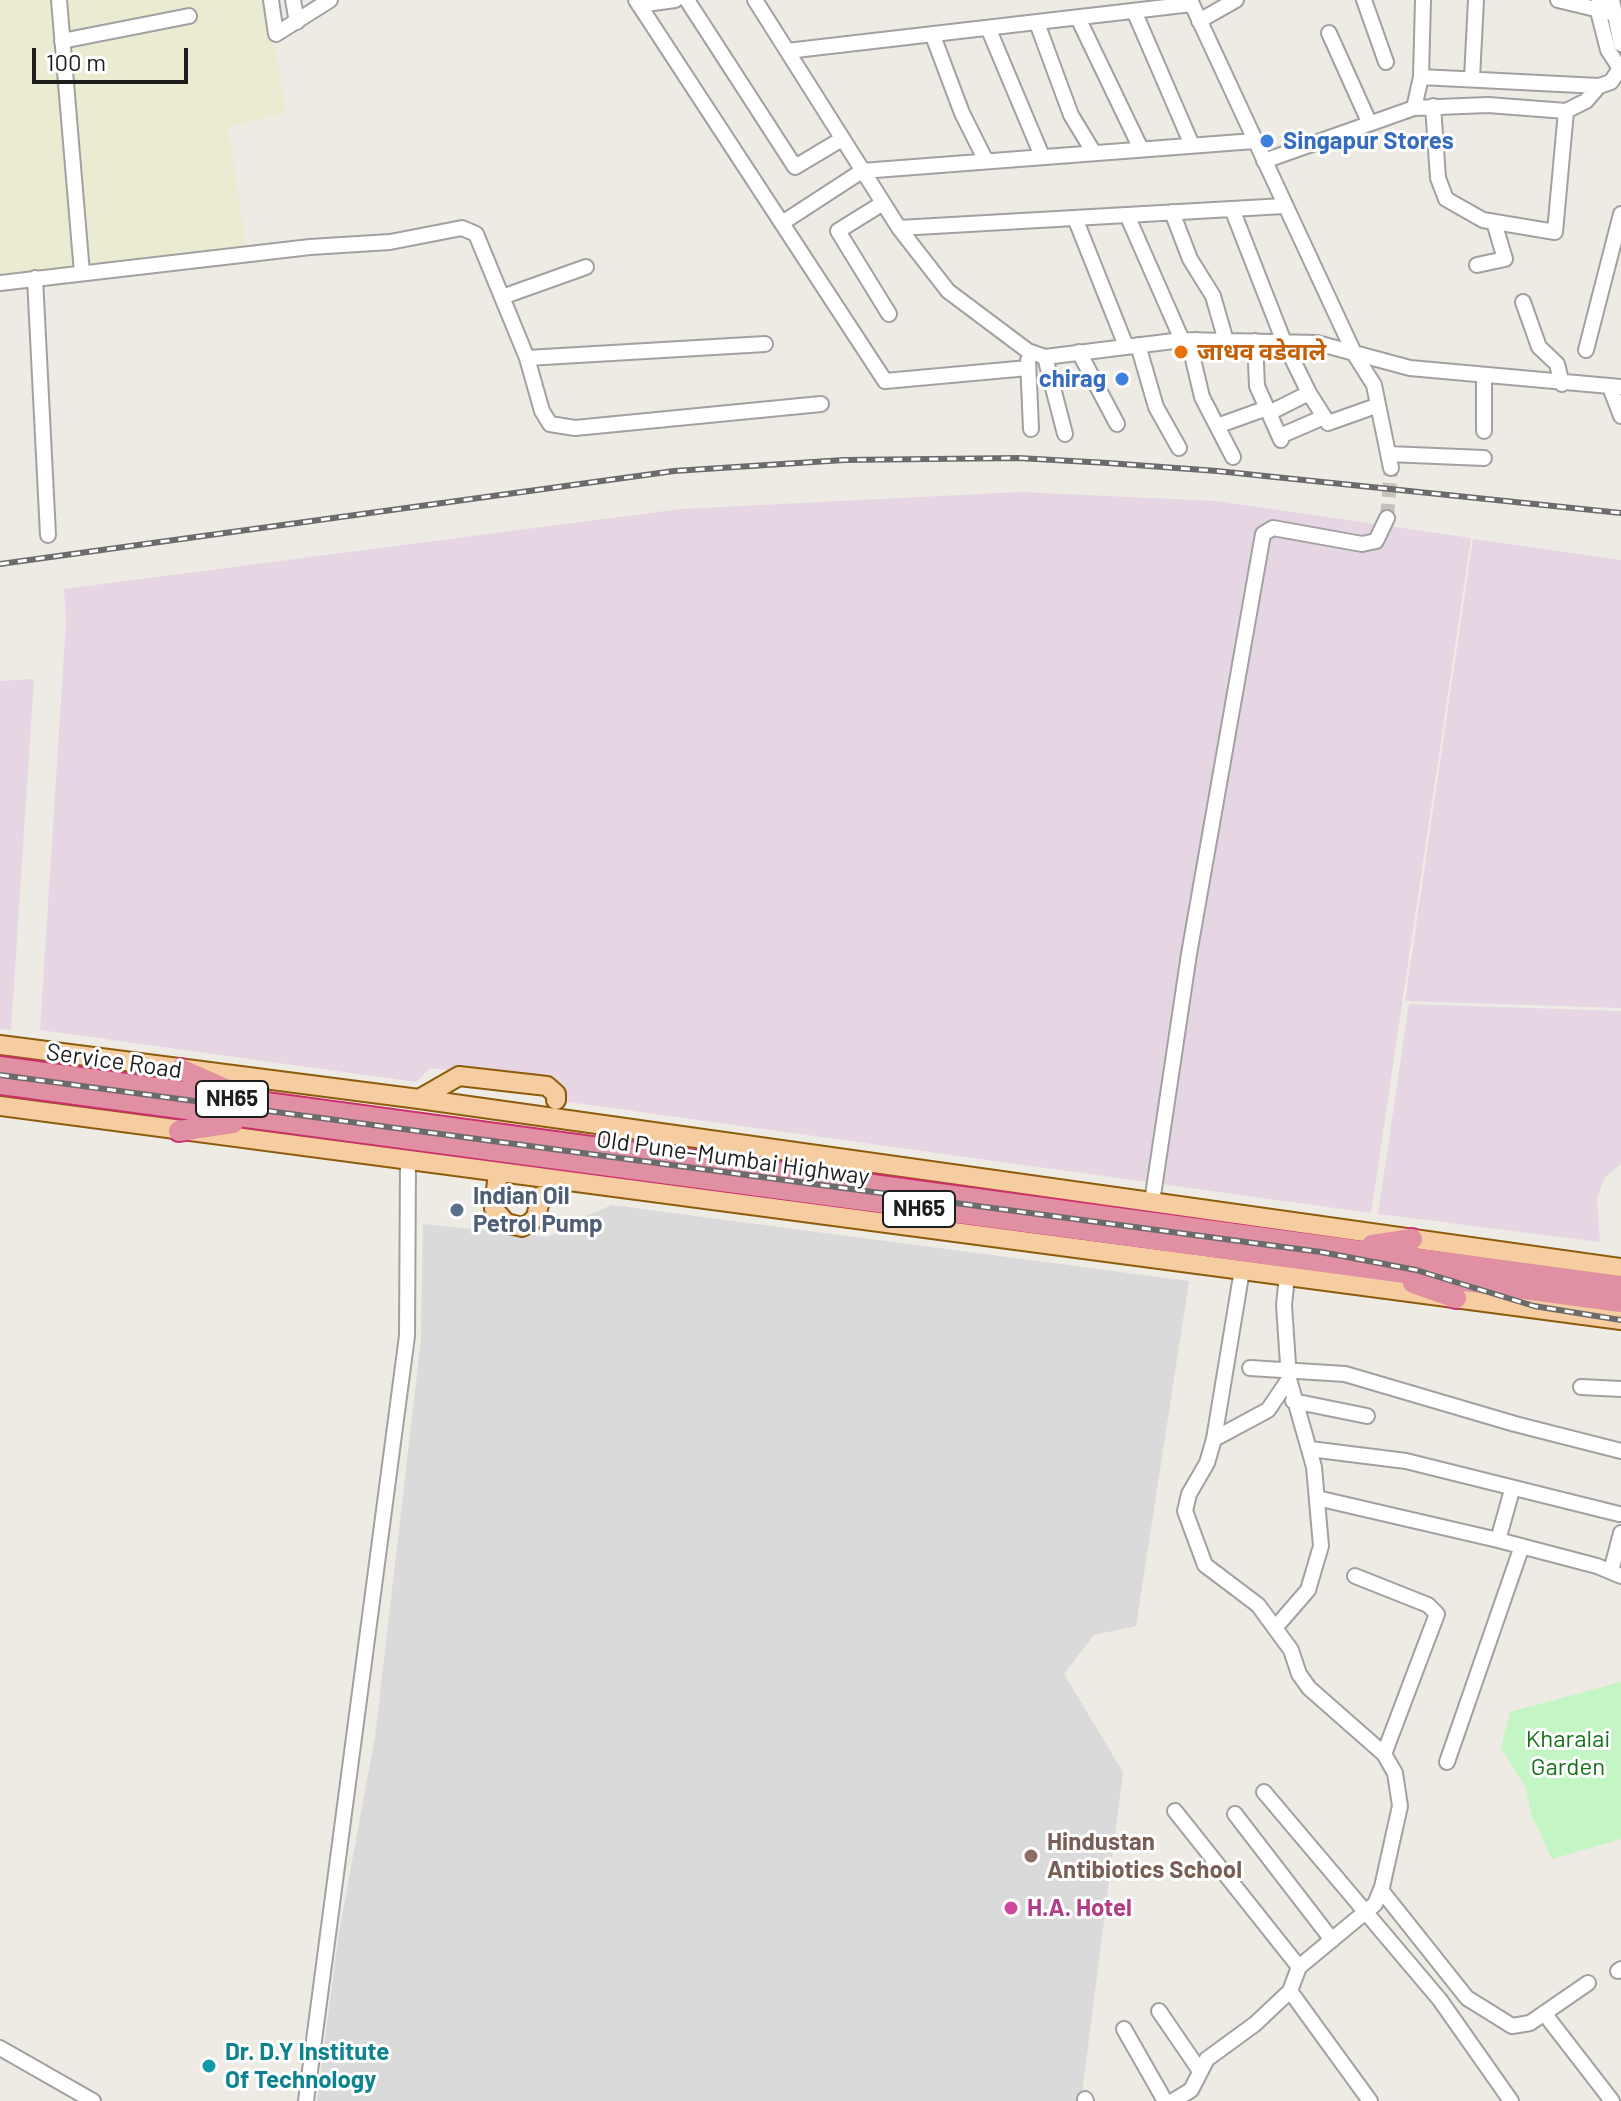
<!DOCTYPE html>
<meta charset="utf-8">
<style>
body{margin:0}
#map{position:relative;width:1621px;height:2101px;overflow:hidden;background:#eeeae4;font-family:Barlow,sans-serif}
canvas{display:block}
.scale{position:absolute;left:32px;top:48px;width:156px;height:36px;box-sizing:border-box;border:4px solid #1d1d1d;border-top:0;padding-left:10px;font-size:24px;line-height:28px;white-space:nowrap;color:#1d1d1d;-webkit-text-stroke:6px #fff;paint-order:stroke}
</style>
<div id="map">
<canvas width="1621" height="2101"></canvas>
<div class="scale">100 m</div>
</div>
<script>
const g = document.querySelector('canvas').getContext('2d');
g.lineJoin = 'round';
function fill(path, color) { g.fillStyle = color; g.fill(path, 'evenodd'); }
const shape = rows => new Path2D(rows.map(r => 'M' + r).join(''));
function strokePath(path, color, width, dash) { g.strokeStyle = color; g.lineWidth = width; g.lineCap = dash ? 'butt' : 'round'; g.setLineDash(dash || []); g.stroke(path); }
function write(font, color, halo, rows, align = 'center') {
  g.font = font + ' Barlow,"Noto Sans Devanagari",sans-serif'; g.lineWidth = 6; g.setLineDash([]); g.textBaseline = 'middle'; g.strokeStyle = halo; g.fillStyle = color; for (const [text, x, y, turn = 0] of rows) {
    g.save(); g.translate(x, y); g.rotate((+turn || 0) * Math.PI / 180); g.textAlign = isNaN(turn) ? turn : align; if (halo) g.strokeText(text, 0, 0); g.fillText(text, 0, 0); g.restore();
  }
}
const residential = shape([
 [612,1205,1189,1281,1136,1626,1094,1635,1064,1674,1123,1772,1081,2101,317,2101,339,1932,375,1737,421,1339,423,1224,549,1237,574,1221]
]);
const industrial = shape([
 [1020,492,1216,501,1471,538,1371,1213,561,1101,551,1082,430,1068,416,1082,40,1030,66,622,64,589,681,509],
 [1473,539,1621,560,1621,1008,1405,1001],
 [34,679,11,1030,0,1029,0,681],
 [1409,1004,1621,1011,1621,1164,1605,1177,1597,1198,1600,1242,1378,1214]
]);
const farmland = shape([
 [0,0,267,0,286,112,228,127,246,247,0,278]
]);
const park = shape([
 [1621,1682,1621,1839,1552,1859,1531,1814,1526,1788,1501,1748,1510,1712]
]);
const minorTunnel = shape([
 [1387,518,1391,468]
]);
const minor = shape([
 [59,0,82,273],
 [271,0,276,34,330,0],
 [293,0,297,22],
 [636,0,885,381,1028,368],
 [687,0,795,167,842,139],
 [755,0,899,228,948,291,1028,351,1045,357,1182,340,1317,343,1410,368,1621,387],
 [1190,0,1355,355,1374,385,1391,468],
 [1364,0,1386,62],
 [1558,0,1612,13],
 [1599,0,1598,11,1608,50,1621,70],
 [1612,0,1621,44],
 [639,5,675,0],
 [1134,11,1192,145],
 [1078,18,1141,149],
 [1199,21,1236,0],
 [1037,23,1071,115,1094,153],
 [989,30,1042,156],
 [1329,33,1369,122],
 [933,36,962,113,986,161],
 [62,41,189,16],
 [787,51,1192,4],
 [1421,77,1599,86],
 [1472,78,1476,0],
 [1433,106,1438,178,1446,199,1483,220,1555,232,1566,111],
 [1414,108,1421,77,1423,0],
 [1264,161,1414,108,1488,105,1566,111,1586,101,1599,86,1611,82,1620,68],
 [883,203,838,231,889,314],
 [1232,209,1284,342,1309,393,1269,413],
 [1172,212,1190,259,1213,296,1226,341],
 [1127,215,1182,340],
 [1075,218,1126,346],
 [782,223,862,171,1254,141],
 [899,228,1284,206],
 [1477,265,1505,259,1494,222],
 [35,278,48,535],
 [0,283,310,247,390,242,462,228,476,234,527,358,542,411,550,424,575,428,821,404],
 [502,297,586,267],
 [1523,302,1539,347,1557,364,1562,384],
 [1197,340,1193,359,1202,397,1233,457],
 [1255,341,1257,386,1281,440],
 [1138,345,1156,407,1179,448],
 [1586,350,1621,214],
 [1079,352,1117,424],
 [1045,357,1065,434],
 [527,358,765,344],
 [1028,360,1031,429],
 [1610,387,1621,416],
 [1309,393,1328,423,1376,406],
 [1217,426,1267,408],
 [1484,431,1484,376],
 [1280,436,1324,417],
 [1388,454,1484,458],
 [1152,1202,1189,954,1263,534,1273,528,1362,544,1376,541,1387,518],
 [1250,1368,1345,1374,1515,1424,1621,1451],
 [1581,1387,1621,1389],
 [1293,1401,1367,1416],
 [1214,1439,1268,1410,1289,1379],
 [1310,1449,1406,1461,1619,1514],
 [1317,1498,1498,1540,1597,1566,1621,1576],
 [1498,1540,1512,1490],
 [1611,1571,1621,1533],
 [1355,1576,1428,1605,1437,1614,1384,1754],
 [1275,1628,1308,1590,1321,1546,1314,1467,1289,1379,1284,1305,1287,1276],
 [1447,1762,1522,1546],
 [1264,1792,1440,2000,1511,2101],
 [1175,1811,1299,1967],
 [1235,1814,1332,1940],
 [1381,1890,1467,1998,1512,2026,1530,2023,1588,1983],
 [1618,1971,1621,1969],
 [1290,1991,1370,2101],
 [1159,2011,1200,2071],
 [1544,2013,1612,2101],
 [1124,2029,1165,2101],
 [0,2048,93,2101],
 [1085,2099,1086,2101],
 [306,2101,407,1336,408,1160],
 [1173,2101,1191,2090,1207,2059,1255,2024,1290,1991,1299,1967,1375,1904,1382,1887,1400,1806,1395,1773,1384,1754,1309,1688,1299,1674,1291,1650,1258,1605,1205,1565,1185,1511,1189,1494,1207,1463,1214,1439,1242,1270]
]);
const major = shape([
 [0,1045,419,1099,1621,1268],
 [419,1099,459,1076,547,1086,556,1094,556,1100],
 [0,1106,1621,1320],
 [498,1172,494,1209,506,1223,522,1227,530,1223,536,1217,541,1196]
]);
const highway = shape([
 [0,1067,1621,1286],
 [180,1069,232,1092],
 [0,1084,1621,1302],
 [179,1131,233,1123],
 [1372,1245,1412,1239],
 [1413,1283,1456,1298]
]);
const rail = shape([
 [0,564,674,471,844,460,1018,458,1108,463,1217,471,1621,513],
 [0,1075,1321,1252,1416,1270,1534,1306,1621,1320]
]);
const markers = [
 [1267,141,8,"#3f7fe0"],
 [1181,352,8,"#e8710a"],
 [1122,379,8,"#3f7fe0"],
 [457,1210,8,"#5c6f8a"],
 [1031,1856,8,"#8d6e63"],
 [1011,1908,8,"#d1479c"],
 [209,2066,8,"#0f9aa8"]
];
const shields = [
 [232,1099,72],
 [919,1209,72]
];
const shieldNames = [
 ["NH65",232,1099],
 ["NH65",919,1209]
];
const shopNames = [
 ["Singapur Stores",1283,141],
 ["chirag",1106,379,"right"]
];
const foodNames = [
 ["जाधव वडेवाले",1197,352]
];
const streetNames = [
 ["Service Road",114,1061,8],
 ["Old Pune–Mumbai Highway",733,1158,8]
];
const serviceNames = [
 ["Indian Oil",473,1196],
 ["Petrol Pump",473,1224]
];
const parkNames = [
 ["Kharalai",1568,1739],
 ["Garden",1568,1767]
];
const educationNames = [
 ["Hindustan",1047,1842],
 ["Antibiotics School",1047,1870]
];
const hotelNames = [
 ["H.A. Hotel",1027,1908]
];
const cultureNames = [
 ["Dr. D.Y Institute",225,2052],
 ["Of Technology",225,2080]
];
fill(residential, '#dbdada');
fill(industrial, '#e6d6e4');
fill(farmland, '#eaebd0');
fill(park, '#c3f5c5');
strokePath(minorTunnel, '#c4c1bc', 14, [14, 7]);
strokePath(minor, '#a1a1a1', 18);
strokePath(major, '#8c5c0a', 22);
strokePath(highway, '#cc306c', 24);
strokePath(minor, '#fff', 14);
strokePath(major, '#f5cda1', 18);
strokePath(highway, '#e090a2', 20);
strokePath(rail, '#6b6b6b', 6);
strokePath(rail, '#fff', 3, [9]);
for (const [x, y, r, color] of markers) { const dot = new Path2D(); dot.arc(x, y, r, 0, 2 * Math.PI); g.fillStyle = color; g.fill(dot); strokePath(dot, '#fff', 3); }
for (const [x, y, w] of shields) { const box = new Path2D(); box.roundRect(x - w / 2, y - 18, w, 36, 6); g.fillStyle = '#fff'; g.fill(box); strokePath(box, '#1d1d1d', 2); }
write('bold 22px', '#1d1d1d', null, shieldNames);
write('bold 24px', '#366cbe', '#fff', shopNames, 'left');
write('bold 24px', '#c56008', '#fff', foodNames, 'left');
write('24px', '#1d1d1d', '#fff', streetNames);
write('bold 24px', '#4e5e75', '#fff', serviceNames, 'left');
write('24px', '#137317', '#fff', parkNames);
write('bold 24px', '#785e54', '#fff', educationNames, 'left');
write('bold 24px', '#b23c85', '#fff', hotelNames, 'left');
write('bold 24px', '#0d838f', '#fff', cultureNames, 'left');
</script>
